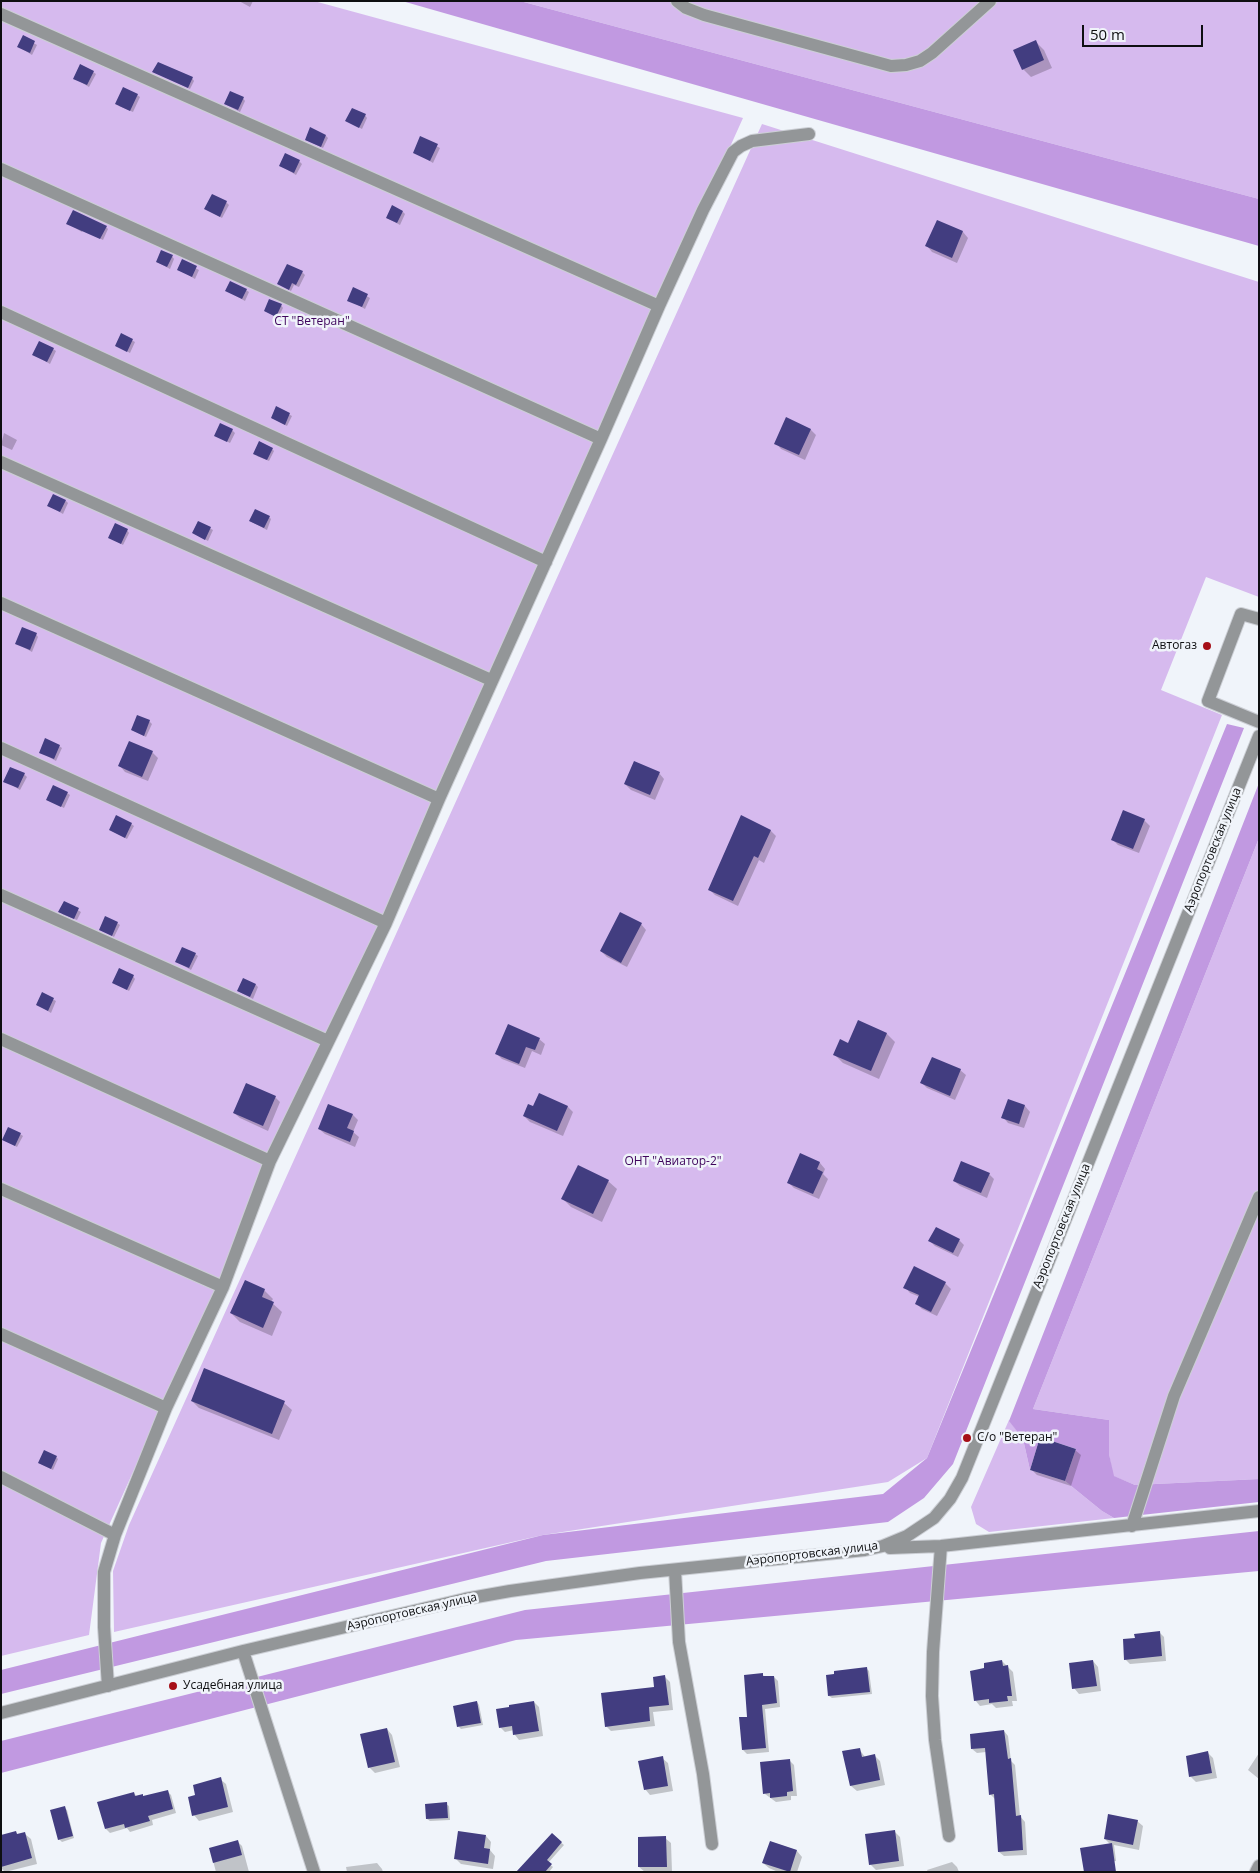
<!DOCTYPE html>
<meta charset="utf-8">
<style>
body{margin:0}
#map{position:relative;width:1260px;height:1873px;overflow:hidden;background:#f0f4fa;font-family:"Open Sans",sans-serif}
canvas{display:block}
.frame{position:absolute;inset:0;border:2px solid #0e0f11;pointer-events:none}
.scale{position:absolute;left:1082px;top:25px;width:121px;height:22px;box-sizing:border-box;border:2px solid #0e0f11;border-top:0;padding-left:6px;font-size:15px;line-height:18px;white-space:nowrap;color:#0e0f11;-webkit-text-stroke:4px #f0f4fa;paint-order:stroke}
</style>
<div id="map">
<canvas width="1260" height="1873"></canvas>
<div class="frame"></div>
<div class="scale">50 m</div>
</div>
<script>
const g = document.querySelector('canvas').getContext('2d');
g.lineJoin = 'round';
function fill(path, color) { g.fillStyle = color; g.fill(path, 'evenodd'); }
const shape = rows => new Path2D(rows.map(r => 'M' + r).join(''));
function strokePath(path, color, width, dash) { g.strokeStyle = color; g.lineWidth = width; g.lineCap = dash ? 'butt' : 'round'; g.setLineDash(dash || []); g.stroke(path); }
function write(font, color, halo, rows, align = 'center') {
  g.font = font + ' "Open Sans",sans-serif'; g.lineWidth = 5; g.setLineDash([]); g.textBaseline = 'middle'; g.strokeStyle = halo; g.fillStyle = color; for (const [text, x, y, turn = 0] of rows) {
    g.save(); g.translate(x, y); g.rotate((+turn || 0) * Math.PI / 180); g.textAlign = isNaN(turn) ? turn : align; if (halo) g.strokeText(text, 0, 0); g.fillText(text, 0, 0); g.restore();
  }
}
const green = shape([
 [1,1,314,1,743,118,101,1543,89,1635,1,1656],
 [520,1,1259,1,1259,199],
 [762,124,1259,282,1259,597,1206,577,1161,690,1222,715,927,1458,888,1482,543,1535,114,1632,113,1571,129,1525],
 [1259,838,1259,1479,1135,1485,1113,1476,1109,1454,1109,1420,1033,1409],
 [1009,1420,1023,1439,1030,1470,1065,1481,1102,1511,1114,1518,989,1532,976,1524,971,1507]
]);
const forest = shape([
 [402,1,520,1,1259,199,1259,246],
 [1227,724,1244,728,953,1464,924,1498,888,1522,546,1561,1,1694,1,1670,543,1535,883,1494,927,1458],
 [1259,783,1259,838,1033,1409,1109,1420,1109,1454,1114,1476,1135,1485,1259,1479,1259,1502,1114,1518,1102,1511,1065,1481,1076,1449,1040,1437,1030,1470,1023,1439,1009,1421],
 [1259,1531,1259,1571,516,1640,1,1773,1,1741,525,1610]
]);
const shadow = shape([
 [239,1,253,1,250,7],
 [23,37,37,45,32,55,19,47],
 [1035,41,1044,50,1052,68,1031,77,1023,69],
 [93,72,96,74,89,87,74,78],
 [154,72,192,78,194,81,190,89],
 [137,95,140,97,133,112,119,106],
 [243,98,245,101,240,112,225,104],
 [365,115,367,118,362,129,347,121],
 [326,136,328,138,323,148,306,140],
 [421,138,440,148,433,163,414,152],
 [299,161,302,164,296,175,281,166],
 [226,202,229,205,222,218,206,209],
 [403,212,405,214,400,225,387,218],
 [937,221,963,232,968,238,957,263,932,252,927,246],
 [68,224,106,227,108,229,103,240,83,230,82,232],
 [172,256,174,259,170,269,157,262],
 [182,261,199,270,195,279,178,269],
 [302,272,305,275,299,287,294,285,291,291,279,284],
 [354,289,370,298,365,309,349,300],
 [246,290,249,292,245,301,227,291],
 [281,305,283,308,278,318,265,311],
 [122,335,135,342,130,353,117,346],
 [53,349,56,351,50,364,34,355],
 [277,408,292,416,287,426,272,418],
 [787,419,811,430,816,435,805,460,781,449,776,443],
 [232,430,235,433,230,443,216,436],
 [4,433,17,440,12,450,1,445],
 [272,449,274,451,269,461,257,456],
 [66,501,68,503,63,514,49,506],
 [269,517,271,519,267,530,250,521],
 [198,522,213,530,208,541,193,533],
 [127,530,129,533,123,545,109,537],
 [36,634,38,637,32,652,16,643],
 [149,721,152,724,146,737,132,730],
 [59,746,62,748,56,761,40,752],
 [152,752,158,758,148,781,125,772,120,766],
 [659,773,664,779,655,800,631,790,625,784],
 [24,774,27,777,20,790,5,781],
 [67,793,70,795,64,808,47,799],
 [741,817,771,831,776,836,764,863,759,860,738,906,715,895,709,889],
 [1144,820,1150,826,1139,853,1118,845,1112,839],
 [131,824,134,826,127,839,110,830],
 [64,902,81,912,77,920,62,914],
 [117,923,120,925,114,937,100,929],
 [641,924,646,930,627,967,607,957,601,951],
 [195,954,198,956,191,970,177,962],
 [133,976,135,979,129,991,114,983],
 [256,985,258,987,253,999,238,991],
 [43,994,56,1001,51,1013,38,1005],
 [859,1022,887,1034,895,1042,879,1079,843,1063,834,1054,849,1045],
 [539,1039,545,1044,541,1055,532,1051,525,1068,502,1059,497,1054],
 [960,1070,966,1075,955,1100,927,1088,922,1083],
 [540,1095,568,1107,573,1112,563,1136,530,1122,524,1116,534,1108],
 [275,1097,280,1102,268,1131,240,1118,234,1113],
 [1009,1101,1025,1106,1030,1112,1024,1128,1008,1123,1003,1117],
 [329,1105,353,1115,358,1120,353,1132,359,1137,355,1147,325,1134,319,1129],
 [20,1134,23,1136,17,1147,4,1140],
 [801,1155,820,1163,825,1169,823,1174,828,1179,819,1199,794,1188,788,1182],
 [989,1174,994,1179,987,1198,960,1186,954,1181],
 [608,1181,617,1189,602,1222,571,1207,563,1199],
 [959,1240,964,1245,958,1257,935,1246,930,1241],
 [945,1283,951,1289,937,1316,922,1309,917,1304,920,1297,910,1293,905,1287],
 [264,1290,273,1299,271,1302,282,1312,272,1336,240,1322,231,1313],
 [192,1401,284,1403,292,1410,279,1440,199,1408],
 [1075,1450,1081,1455,1071,1486,1037,1475,1031,1469],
 [56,1457,58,1459,53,1470,39,1463],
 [1160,1633,1164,1637,1166,1661,1130,1664,1125,1659],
 [1002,1661,1013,1672,1017,1701,1012,1701,1013,1706,996,1708,992,1704,980,1706,975,1700,986,1669],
 [1093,1661,1098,1667,1101,1691,1079,1694,1074,1688],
 [867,1669,869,1671,872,1694,832,1698,829,1696,827,1676],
 [762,1674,765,1677,774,1677,778,1681,780,1707,765,1709,769,1752,747,1754,743,1750,749,1718],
 [665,1677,670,1682,673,1710,653,1712,655,1726,611,1731,606,1726,655,1688],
 [477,1702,479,1705,483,1725,461,1729,459,1727],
 [534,1702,539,1707,543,1736,519,1740,515,1735,514,1730,505,1732,500,1727],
 [387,1729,392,1735,400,1767,375,1773,369,1767],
 [1004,1731,1008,1736,1011,1761,1015,1765,1020,1816,1025,1822,1027,1855,1004,1856,999,1852,995,1799,990,1794,986,1752,977,1753,972,1749],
 [859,1749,865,1757,874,1755,880,1761,885,1785,857,1791,851,1786],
 [1208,1753,1213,1758,1217,1778,1196,1782,1191,1777],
 [1259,1753,1259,1779,1248,1770],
 [662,1758,668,1763,673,1791,650,1795,645,1789],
 [790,1761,794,1765,797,1796,791,1796,791,1800,776,1802,765,1794],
 [220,1779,226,1784,233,1812,199,1821,194,1815,197,1796],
 [167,1791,171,1795,176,1813,152,1820,153,1825,130,1832,127,1828,110,1833,106,1829,134,1793,137,1797,144,1797],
 [446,1804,449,1806,450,1820,430,1821,427,1819],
 [64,1807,67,1810,74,1838,62,1842,59,1839],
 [1137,1821,1143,1826,1139,1850,1114,1845,1116,1861,1086,1865,1110,1844,1105,1839],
 [894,1831,900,1837,904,1866,876,1870,870,1864],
 [25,1834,31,1839,37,1864,5,1872,1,1868,1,1836],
 [552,1835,564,1845,548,1863,553,1867,549,1872,523,1872],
 [486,1836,491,1842,490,1850,495,1856,493,1869,461,1864,455,1858],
 [665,1838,671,1843,672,1872,645,1872,639,1867],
 [238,1842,242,1846,249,1872,216,1872,210,1849],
 [771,1842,797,1851,802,1857,797,1872,778,1872,769,1868,763,1863],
 [952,1862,957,1867,959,1872,928,1872,927,1870],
 [377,1863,382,1869,383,1872,347,1872,346,1867]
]);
const building = shape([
 [23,35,35,41,30,53,17,47],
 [1036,40,1044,60,1022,70,1013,50],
 [158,62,193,77,188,88,152,72],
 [80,64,94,71,87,85,73,79],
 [123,87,138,94,130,111,115,104],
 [230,91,244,97,238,110,224,104],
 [352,108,366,114,359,128,345,121],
 [310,127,326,135,321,147,305,140],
 [420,136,438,144,430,161,413,153],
 [285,153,300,160,294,173,279,166],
 [212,194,227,201,220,217,204,209],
 [392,205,403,211,397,223,386,218],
 [73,210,107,226,100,239,66,224],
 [937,220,963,231,952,258,925,246],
 [161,250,173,255,167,267,156,262],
 [182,259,197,266,192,277,177,270],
 [287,264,303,271,296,285,292,283,289,290,277,284],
 [230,281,247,289,242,299,225,291],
 [353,287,368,294,362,307,347,301],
 [269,299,282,304,276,317,264,311],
 [121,333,133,339,127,352,115,346],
 [39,341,54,348,47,362,32,355],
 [276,406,290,413,285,425,271,418],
 [786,417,811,429,799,455,774,444],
 [220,423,233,429,227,442,214,436],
 [259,441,273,448,267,460,253,454],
 [53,494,66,500,60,512,47,506],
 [255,509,270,516,264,528,249,521],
 [198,521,211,527,205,540,192,533],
 [115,523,128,529,121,544,108,538],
 [22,627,37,633,30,650,15,644],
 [137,715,150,720,144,736,131,730],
 [45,738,60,745,54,759,39,753],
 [129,741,153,751,142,777,118,766],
 [634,761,660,772,650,795,624,784],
 [10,767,25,773,18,788,3,782],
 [53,785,68,792,61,807,46,800],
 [1123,810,1145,819,1133,849,1111,840],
 [116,815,132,823,125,838,109,830],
 [741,815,771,830,758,858,754,856,733,901,708,890],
 [64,901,79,908,74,919,58,912],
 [620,912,642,923,621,963,600,951],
 [105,916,118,922,112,936,99,930],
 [182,947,196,953,189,968,175,962],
 [119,968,134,975,127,990,112,983],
 [243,978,256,984,250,997,237,991],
 [42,992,54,998,48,1011,36,1005],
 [858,1020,887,1033,871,1071,833,1055,840,1039,848,1043],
 [508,1024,540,1038,535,1050,526,1047,519,1064,495,1054],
 [932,1057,961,1069,950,1096,920,1083],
 [246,1083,276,1096,263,1126,233,1113],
 [539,1093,568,1106,557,1131,523,1116,528,1104,533,1106],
 [1008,1099,1025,1105,1019,1124,1001,1118],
 [328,1104,353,1114,347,1128,354,1131,350,1142,318,1129],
 [8,1127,21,1133,15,1146,2,1140],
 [800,1153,820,1162,817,1169,823,1172,813,1194,787,1183],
 [961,1161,990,1173,981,1193,953,1181],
 [578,1165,609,1180,593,1214,561,1199],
 [936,1227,960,1239,953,1253,928,1241],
 [914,1266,946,1282,931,1312,915,1304,919,1295,903,1288],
 [245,1280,265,1289,262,1297,274,1302,263,1328,230,1313],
 [204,1368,285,1401,272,1434,191,1401],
 [1040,1437,1076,1449,1065,1481,1030,1470],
 [44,1450,57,1456,51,1469,38,1463],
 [1160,1631,1162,1656,1124,1660,1123,1639,1135,1638,1134,1634],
 [1002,1660,1003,1666,1008,1665,1012,1696,1007,1696,1008,1701,989,1703,989,1699,974,1701,970,1671,984,1668,984,1663],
 [1093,1660,1097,1686,1072,1689,1069,1663],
 [867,1667,870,1692,828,1696,826,1675,834,1674,834,1671],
 [763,1673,763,1676,774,1676,777,1703,762,1705,766,1748,742,1750,739,1717,747,1717,744,1675],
 [665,1675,669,1705,649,1707,650,1721,605,1727,601,1693,654,1687,653,1677],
 [477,1701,481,1723,457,1727,453,1706],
 [534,1701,539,1731,513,1735,512,1726,499,1728,496,1709,509,1707,509,1705],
 [387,1728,395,1762,368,1768,360,1734],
 [1004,1730,1008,1759,1011,1758,1016,1816,1021,1815,1023,1850,998,1852,994,1794,989,1795,985,1748,971,1749,970,1734],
 [860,1748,862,1757,875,1754,880,1780,850,1786,842,1751],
 [1208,1751,1212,1773,1189,1777,1186,1756],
 [663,1756,668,1786,644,1790,638,1761],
 [790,1759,793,1791,787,1792,787,1796,770,1798,770,1793,763,1794,760,1762],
 [221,1777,228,1807,192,1816,188,1797,195,1795,193,1785],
 [168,1790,173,1809,148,1816,150,1821,125,1828,124,1824,105,1829,97,1802,134,1792,135,1796,143,1794,143,1796],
 [447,1802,448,1818,426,1819,425,1804],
 [65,1806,73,1836,58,1840,50,1810],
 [1108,1814,1138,1820,1133,1845,1104,1839],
 [895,1830,899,1861,869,1865,865,1834],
 [16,1831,17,1834,25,1832,32,1858,1,1867,1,1835],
 [458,1831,486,1835,484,1848,490,1849,488,1864,454,1859],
 [552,1833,562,1842,547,1860,552,1864,545,1872,516,1872],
 [666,1836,667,1867,638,1867,638,1837],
 [238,1840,242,1855,213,1863,209,1848],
 [770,1841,797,1850,790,1872,762,1863],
 [1112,1843,1116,1872,1084,1872,1080,1848]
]);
const minor = shape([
 [677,1,686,8,704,15,891,66,906,65,920,61,932,53,990,1],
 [1,14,659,306],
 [1,169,601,439],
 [1,312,546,562],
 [1,462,491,680],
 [1,603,439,799],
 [1259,619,1241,614,1208,701,1259,722],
 [1,748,386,923],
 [1,895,328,1041],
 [1,1039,270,1161],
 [1,1189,223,1287],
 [1,1334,166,1408],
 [1,1477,115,1535],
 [1132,1526,1174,1396,1259,1197],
 [941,1546,933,1652,932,1696,935,1740,949,1836],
 [890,1548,941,1546,1259,1511],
 [675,1570,679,1642,703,1774,712,1844],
 [243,1651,314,1872],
 [108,1686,104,1627,104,1572,115,1535,166,1408,223,1287,270,1161,386,923,439,799,601,439,659,306,703,210,733,152,741,146,752,141,809,134],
 [1,1713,243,1651,465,1599,510,1591,640,1573,865,1550,883,1546,907,1536,934,1518,950,1499,962,1478,1259,736],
 [1256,1872,1259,1866]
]);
const markers = [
 [1207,646,5,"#a60f18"],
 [967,1438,5,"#a60f18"],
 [173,1686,5,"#a60f18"]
];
const parkNames = [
 ["СТ \"Ветеран\"",312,322],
 ["ОНТ \"Авиатор-2\"",673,1162]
];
const poiNames = [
 ["Автогаз",1197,646,"right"],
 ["С/о \"Ветеран\"",977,1438],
 ["Усадебная улица",183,1686]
];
const streetNames = [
 ["Аэропортовская улица",1213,850,-68],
 ["Аэропортовская улица",1062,1226,-68],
 ["Аэропортовская улица",812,1554,-7],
 ["Аэропортовская улица",412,1612,-13]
];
fill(green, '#d6baee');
fill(forest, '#c199e1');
fill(shadow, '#0003');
fill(building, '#423d80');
strokePath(minor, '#cccfd5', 14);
strokePath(minor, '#939698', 12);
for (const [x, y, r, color] of markers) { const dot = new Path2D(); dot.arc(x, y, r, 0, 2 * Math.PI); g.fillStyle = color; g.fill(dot); strokePath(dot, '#f0f4fa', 2); }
write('12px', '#3f055d', '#f0f4fa', parkNames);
write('12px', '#0e0f11', '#f0f4fa', poiNames, 'left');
write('12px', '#0e0f11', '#f0f4fa', streetNames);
</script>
